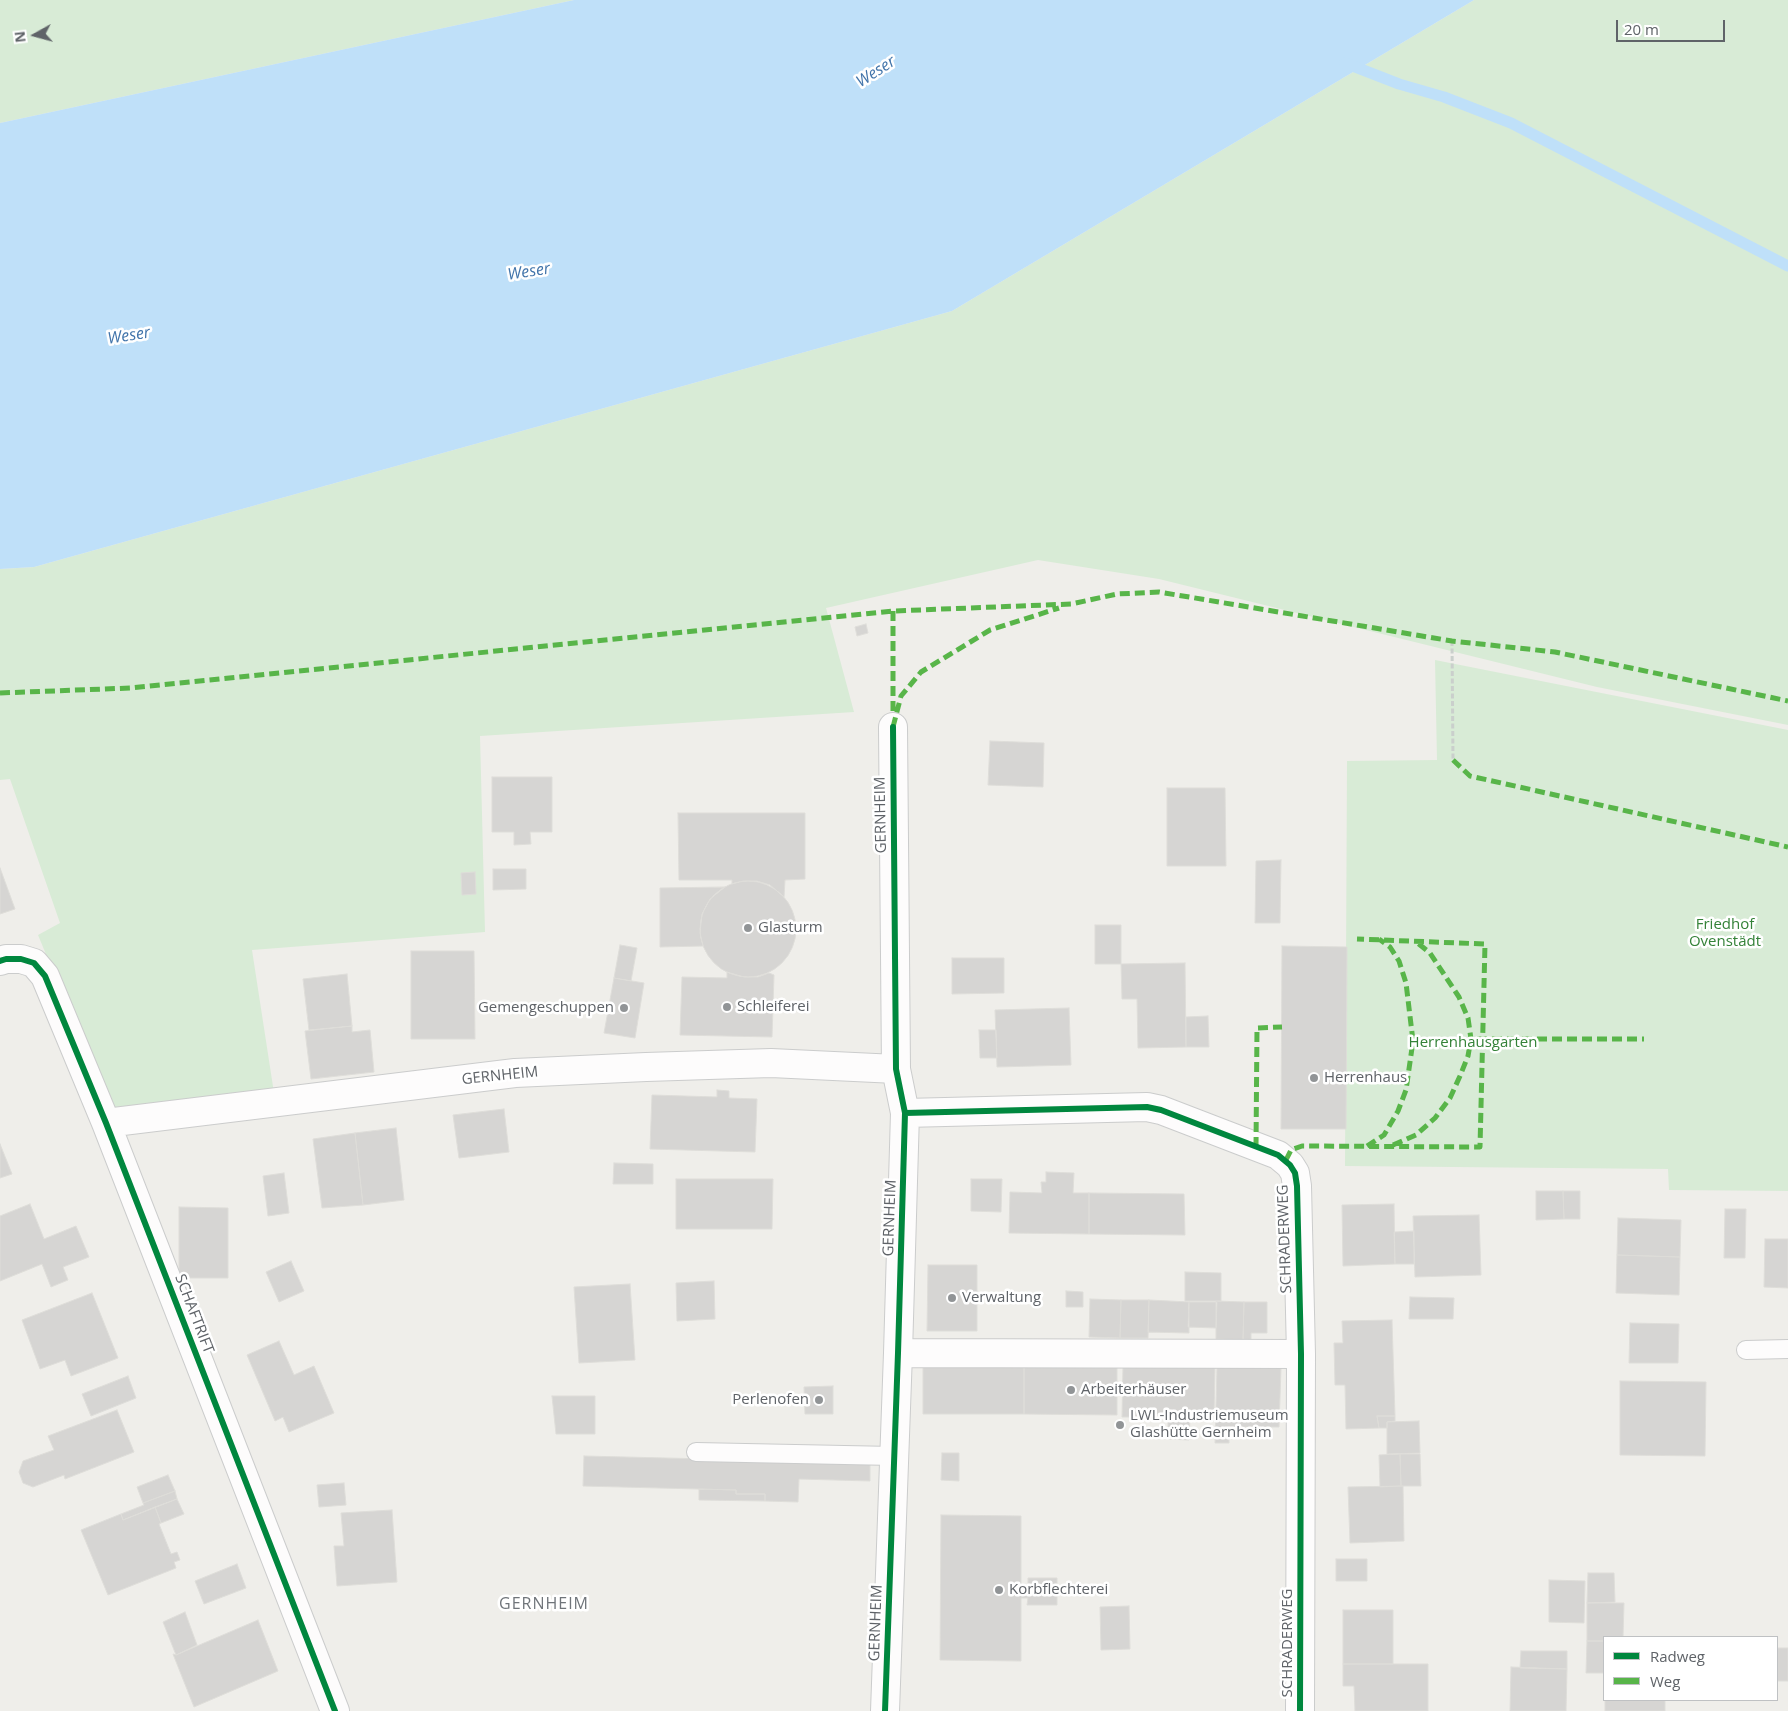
<!DOCTYPE html>
<meta charset="utf-8">
<style>
body{margin:0}
#map{position:relative;width:1788px;height:1711px;overflow:hidden;background:#efeeea;font-family:"Open Sans",sans-serif}
canvas{display:block}
.legend{position:absolute;left:1603px;top:1636px;width:175px;height:65px;box-sizing:border-box;background:#fff;border:1px solid #bfc1c3;margin:0;padding:6px 9px;list-style:none;font-size:15px;color:#5f6368}
.legend li{display:flex;align-items:center;gap:10px;height:25px}
.legend b{width:25px;border:1px solid #bfc1c3}
.north{position:absolute;left:10px;top:10px;width:50px;height:50px;-webkit-text-stroke:4px #fff;paint-order:stroke;rotate:263deg;font-size:14px;font-weight:700;line-height:20px;text-align:center;color:#5f6368}
.north::after{content:'';display:block;margin:auto;width:18px;height:22px;background:#5f6368;clip-path:polygon(50% 0,100% 100%,50% 72%,0 100%)}
.scale{position:absolute;left:1616px;top:20px;width:109px;height:22px;box-sizing:border-box;border:2px solid #5f6368;border-top:0;padding-left:6px;font-size:15px;line-height:18px;white-space:nowrap;color:#5f6368;-webkit-text-stroke:4px #fff;paint-order:stroke}
</style>
<div id="map">
<canvas width="1788" height="1711"></canvas>
<ul class="legend">
<li><b style="height:6px;background:#00873e"></b>Radweg</li>
<li><b style="height:6px;background:#58b549"></b>Weg</li>
</ul>
<div class="north">N</div>
<div class="scale">20 m</div>
</div>
<script>
const g = document.querySelector('canvas').getContext('2d');
g.lineJoin = 'round';
function fill(path, color) { g.fillStyle = color; g.fill(path, 'evenodd'); }
const shape = rows => new Path2D(rows.map(r => 'M' + r).join(''));
function strokePath(path, color, width, dash) { g.strokeStyle = color; g.lineWidth = width; g.lineCap = dash ? 'butt' : 'round'; g.setLineDash(dash || []); g.stroke(path); }
function write(font, color, halo, rows, align = 'center') {
  g.font = font + ' "Open Sans",sans-serif'; g.lineWidth = 5; g.setLineDash([]); g.textBaseline = 'middle'; g.strokeStyle = halo; g.fillStyle = color; for (const [text, x, y, turn = 0] of rows) {
    g.save(); g.translate(x, y); g.rotate((+turn || 0) * Math.PI / 180); g.textAlign = isNaN(turn) ? turn : align; if (halo) g.strokeText(text, 0, 0); g.fillText(text, 0, 0); g.restore();
  }
}
const green = shape([
 [0,0,574,0,0,123],
 [1474,0,1788,0,1788,725,1597,687,1159,579,1038,560,826,608,854,712,480,736,485,932,252,950,274,1093,112,1113,38,935,60,923,10,779,0,780,0,569,34,567,952,311],
 [1435,660,1788,730,1788,1191,1669,1190,1668,1169,1345,1166,1347,761,1437,760]
]);
const water = shape([
 [574,0,1474,0,952,311,34,567,0,569,0,123]
]);
const stream = shape([
 [1345,63,1399,84,1444,97,1511,123,1788,266]
]);
const building = shape([
 [866,624,868,633,857,636,855,627,866,624],
 [990,741,1044,743,1043,787,988,785,990,741],
 [492,777,552,777,552,832,530,832,531,844,514,845,514,832,492,832,492,777],
 [1167,788,1225,788,1226,866,1167,866,1167,788],
 [678,813,805,813,805,879,785,880,784,897,770,885,757,881,743,881,732,884,732,880,679,880,678,813],
 [1281,860,1280,923,1255,923,1256,861,1281,860],
 [0,868,15,909,0,914,0,868],
 [493,869,526,869,526,889,493,890,493,869],
 [475,872,476,894,462,895,461,873,475,872],
 '700 929a48 48 0 1 1 96 0a48 48 0 1 1-96 0Z',
 [725,887,710,899,702,914,700,933,703,946,660,947,660,888,725,887],
 [1095,925,1121,925,1121,964,1095,964,1095,925],
 [620,945,637,948,631,981,614,978,620,945],
 [1282,946,1347,947,1346,1129,1281,1129,1282,946],
 [411,951,474,951,475,1039,411,1039,411,951],
 [952,958,1004,958,1004,993,952,994,952,958],
 [1185,963,1186,1047,1138,1048,1137,999,1122,999,1121,964,1185,963],
 [727,972,744,977,758,977,769,973,774,975,772,1037,680,1035,682,977,727,978,727,972],
 [347,974,352,1026,309,1030,303,979,347,974],
 [614,978,644,983,635,1038,604,1033,614,978],
 [1069,1008,1071,1065,997,1067,995,1010,1069,1008],
 [1208,1016,1209,1047,1186,1047,1186,1017,1208,1016],
 [352,1026,352,1032,370,1030,374,1072,311,1079,305,1031,352,1026],
 [979,1030,996,1030,997,1058,980,1058,979,1030],
 [717,1090,729,1091,729,1098,757,1099,755,1152,650,1149,652,1095,717,1097,717,1090],
 [504,1109,509,1152,459,1158,453,1115,504,1109],
 [396,1128,404,1200,363,1205,355,1133,396,1128],
 [355,1133,363,1205,322,1208,313,1139,355,1133],
 [0,1144,12,1174,0,1178,0,1144],
 [614,1163,653,1164,653,1184,613,1184,614,1163],
 [1046,1172,1074,1173,1073,1193,1089,1193,1089,1234,1009,1233,1010,1192,1042,1193,1041,1182,1046,1182,1046,1172],
 [284,1173,289,1213,268,1216,263,1176,284,1173],
 [676,1179,773,1179,772,1229,676,1229,676,1179],
 [971,1179,1002,1179,1001,1212,971,1211,971,1179],
 [1536,1191,1563,1191,1564,1219,1536,1220,1536,1191],
 [1563,1191,1580,1191,1580,1219,1564,1219,1563,1191],
 [1089,1193,1184,1194,1185,1235,1089,1234,1089,1193],
 [30,1204,44,1239,76,1226,89,1257,63,1267,68,1280,51,1287,42,1264,0,1281,0,1216,30,1204],
 [1394,1204,1395,1264,1343,1266,1342,1205,1394,1204],
 [179,1207,228,1208,228,1278,179,1278,179,1207],
 [1725,1209,1746,1209,1745,1258,1724,1258,1725,1209],
 [1479,1215,1481,1275,1415,1277,1413,1216,1479,1215],
 [1618,1218,1681,1220,1680,1257,1617,1255,1618,1218],
 [1414,1231,1414,1264,1395,1264,1394,1232,1414,1231],
 [1765,1239,1788,1239,1788,1288,1764,1287,1765,1239],
 [1617,1255,1680,1257,1679,1295,1616,1293,1617,1255],
 [291,1261,304,1291,279,1302,266,1272,291,1261],
 [928,1265,977,1265,977,1331,927,1331,928,1265],
 [1185,1272,1221,1273,1221,1301,1185,1301,1185,1272],
 [714,1281,715,1319,677,1321,676,1283,714,1281],
 [630,1284,635,1360,579,1363,574,1287,630,1284],
 [1066,1291,1083,1292,1083,1307,1066,1307,1066,1291],
 [92,1293,118,1358,71,1376,65,1360,40,1369,22,1320,92,1293],
 [1410,1297,1454,1298,1453,1319,1409,1319,1410,1297],
 [1090,1299,1121,1300,1120,1338,1089,1337,1090,1299],
 [1121,1300,1149,1300,1148,1338,1120,1338,1121,1300],
 [1149,1300,1189,1302,1189,1333,1148,1332,1149,1300],
 [1216,1301,1244,1302,1243,1340,1216,1339,1216,1301],
 [1189,1302,1217,1302,1216,1328,1188,1327,1189,1302],
 [1244,1302,1267,1302,1267,1333,1251,1333,1251,1340,1243,1340,1244,1302],
 [1392,1320,1395,1416,1377,1416,1379,1428,1346,1429,1345,1385,1335,1385,1334,1343,1343,1343,1342,1321,1392,1320],
 [1630,1323,1679,1324,1678,1363,1629,1363,1630,1323],
 [279,1341,294,1375,314,1366,334,1413,289,1432,283,1417,275,1421,247,1355,279,1341],
 [923,1365,1024,1365,1024,1414,923,1414,923,1365],
 [1024,1365,1117,1366,1117,1415,1024,1414,1024,1365],
 [1123,1366,1215,1367,1214,1418,1190,1418,1189,1440,1168,1439,1168,1417,1122,1417,1123,1366],
 [1217,1367,1281,1368,1279,1427,1229,1427,1229,1443,1215,1443,1217,1367],
 [128,1376,136,1398,91,1416,82,1394,128,1376],
 [1620,1381,1706,1382,1705,1456,1620,1455,1620,1381],
 [833,1386,833,1414,805,1414,804,1387,833,1386],
 [552,1396,595,1396,595,1434,556,1434,552,1396],
 [117,1410,134,1452,65,1479,64,1475,33,1487,23,1483,19,1472,23,1461,54,1450,48,1436,117,1410],
 [1377,1416,1395,1416,1395,1421,1387,1422,1387,1428,1379,1428,1377,1416],
 [1419,1421,1420,1453,1387,1454,1387,1422,1419,1421],
 [942,1453,959,1453,959,1481,941,1480,942,1453],
 [1400,1454,1420,1454,1421,1486,1401,1486,1400,1454],
 [1400,1454,1401,1486,1380,1487,1379,1455,1400,1454],
 [584,1456,870,1463,870,1481,799,1479,798,1502,765,1501,765,1494,736,1494,736,1490,583,1486,584,1456],
 [168,1475,175,1491,143,1503,137,1487,168,1475],
 [344,1483,346,1505,319,1507,317,1485,344,1483],
 [1403,1486,1404,1541,1350,1543,1348,1487,1403,1486],
 [699,1489,736,1490,736,1494,765,1494,765,1501,699,1500,699,1489],
 [175,1491,177,1499,123,1520,121,1514,144,1505,143,1503,175,1491],
 [177,1499,184,1514,161,1523,155,1507,177,1499],
 [155,1507,161,1523,159,1524,171,1554,177,1552,180,1560,174,1562,176,1568,108,1595,81,1530,121,1514,123,1520,155,1507],
 [392,1510,397,1582,337,1586,334,1546,344,1546,341,1513,392,1510],
 [941,1515,1021,1516,1021,1585,1028,1585,1028,1578,1057,1578,1057,1605,1027,1605,1028,1598,1021,1598,1021,1661,940,1660,941,1515],
 [1336,1559,1367,1559,1367,1581,1336,1581,1336,1559],
 [237,1564,246,1588,204,1604,195,1581,237,1564],
 [1588,1573,1614,1573,1615,1602,1587,1603,1588,1573],
 [1549,1580,1585,1581,1584,1623,1549,1622,1549,1580],
 [1587,1603,1624,1603,1623,1637,1604,1637,1604,1641,1587,1641,1587,1603],
 [1129,1606,1130,1649,1101,1650,1100,1607,1129,1606],
 [1343,1610,1393,1610,1393,1664,1343,1664,1343,1610],
 [185,1612,197,1645,176,1655,163,1622,185,1612],
 [258,1620,278,1671,194,1707,173,1654,176,1655,258,1620],
 [1587,1641,1604,1641,1604,1673,1586,1673,1587,1641],
 [1777,1648,1788,1648,1788,1681,1777,1681,1777,1648],
 [1521,1651,1567,1651,1567,1669,1520,1668,1521,1651],
 [1343,1664,1428,1664,1428,1711,1355,1711,1354,1686,1343,1686,1343,1664],
 [1511,1667,1567,1669,1566,1711,1510,1711,1511,1667],
 [1605,1700,1665,1700,1665,1711,1605,1711,1605,1700]
]);
const path = shape([
 [1452,641,1453,760]
]);
const service = shape([
 [1746,1350,1788,1349],
 [696,1452,894,1456]
]);
const minor = shape([
 [0,961,6,959,21,959,34,963,45,976,106,1123,335,1711],
 [905,1113,1147,1107,1161,1110,1278,1155,1290,1165,1295,1173,1297,1186,1301,1354,1300,1711],
 [106,1123,515,1073,646,1067,771,1063,896,1069],
 [898,1353,1301,1354],
 [885,1711,898,1353,905,1113,896,1069,893,727]
]);
const quiet = shape([
 [893,611,893,714],
 [0,693,130,688,893,611,1071,604,1117,594,1159,592,1452,641,1555,652,1788,701],
 [893,727,901,696,921,672,990,630,1059,608],
 [1453,760,1470,776,1788,847],
 [1477,1039,1644,1039],
 [1393,1145,1416,1135,1435,1118,1450,1098,1460,1076,1468,1056,1471,1039,1468,1018,1459,997,1430,953,1415,941],
 [1367,1146,1384,1135,1398,1111,1406,1090,1413,1041,1406,983,1399,961,1390,947,1379,939],
 [1256,1147,1257,1028,1282,1027],
 [1286,1160,1291,1150,1302,1146,1480,1147,1485,944,1357,939]
]);
const cycleway = shape([
 [0,961,6,959,21,959,34,963,45,976,106,1123,335,1711],
 [905,1113,1147,1107,1161,1110,1278,1155,1290,1165,1295,1173,1297,1186,1301,1354,1300,1711],
 [885,1711,898,1353,905,1113,896,1069,893,727]
]);
const markers = [
 [748,928,5,"#919496"],
 [727,1007,5,"#919496"],
 [624,1008,5,"#919496"],
 [1314,1078,5,"#919496"],
 [952,1298,5,"#919496"],
 [1071,1390,5,"#919496"],
 [819,1400,5,"#919496"],
 [1120,1425,5,"#919496"],
 [999,1590,5,"#919496"]
];
const streetNames = [
 ["GERNHEIM",881,815,-91],
 ["GERNHEIM",500,1076,-6],
 ["GERNHEIM",890,1218,-88],
 ["SCHRADERWEG",1285,1239,-92],
 ["SCHAFTRIFT",194,1314,69],
 ["GERNHEIM",876,1623,-88],
 ["SCHRADERWEG",1288,1643,-90]
];
const parkNames = [
 ["Friedhof",1725,925],
 ["Ovenstädt",1725,942],
 ["Herrenhausgarten",1473,1043]
];
const poiNames = [
 ["Glasturm",758,928],
 ["Schleiferei",737,1007],
 ["Gemengeschuppen",614,1008,"right"],
 ["Herrenhaus",1324,1078],
 ["Verwaltung",962,1298],
 ["Arbeiterhäuser",1081,1390],
 ["Perlenofen",809,1400,"right"],
 ["LWL-Industriemuseum",1130,1416],
 ["Glashütte Gernheim",1130,1433],
 ["Korbflechterei",1009,1590]
];
const waterNames = [
 ["Weser",876,72,-33],
 ["Weser",529,272,-9],
 ["Weser",129,336,-9]
];
const neighbourhoodNames = [
 ["GERNHEIM",544,1604]
];
fill(green, '#d8ebd6');
fill(water, '#bfe0f9');
strokePath(stream, '#bfe0f9', 11);
fill(building, '#d6d5d3');
strokePath(building, '#deddd9', 1);
strokePath(service, '#cbcccc', 20);
strokePath(minor, '#cbcccc', 30);
strokePath(path, '#cacfcc', 3, [5, 2.5]);
strokePath(service, '#fdfcfc', 18);
strokePath(minor, '#fdfcfc', 28);
strokePath(quiet, '#58b549', 5, [10, 5]);
strokePath(cycleway, '#00873e', 6);
for (const [x, y, r, color] of markers) { const dot = new Path2D(); dot.arc(x, y, r, 0, 2 * Math.PI); g.fillStyle = color; g.fill(dot); strokePath(dot, '#fff', 2); }
write('15px', '#5f6368', '#fff', streetNames);
write('15px', '#348238', '#fff', parkNames);
write('15px', '#5f6368', '#fff', poiNames, 'left');
write('italic 16px', '#4174aa', '#fff', waterNames);
g.letterSpacing = '1px';
write('16px', '#70757a', '#fff', neighbourhoodNames);
g.letterSpacing = '0px';
</script>
